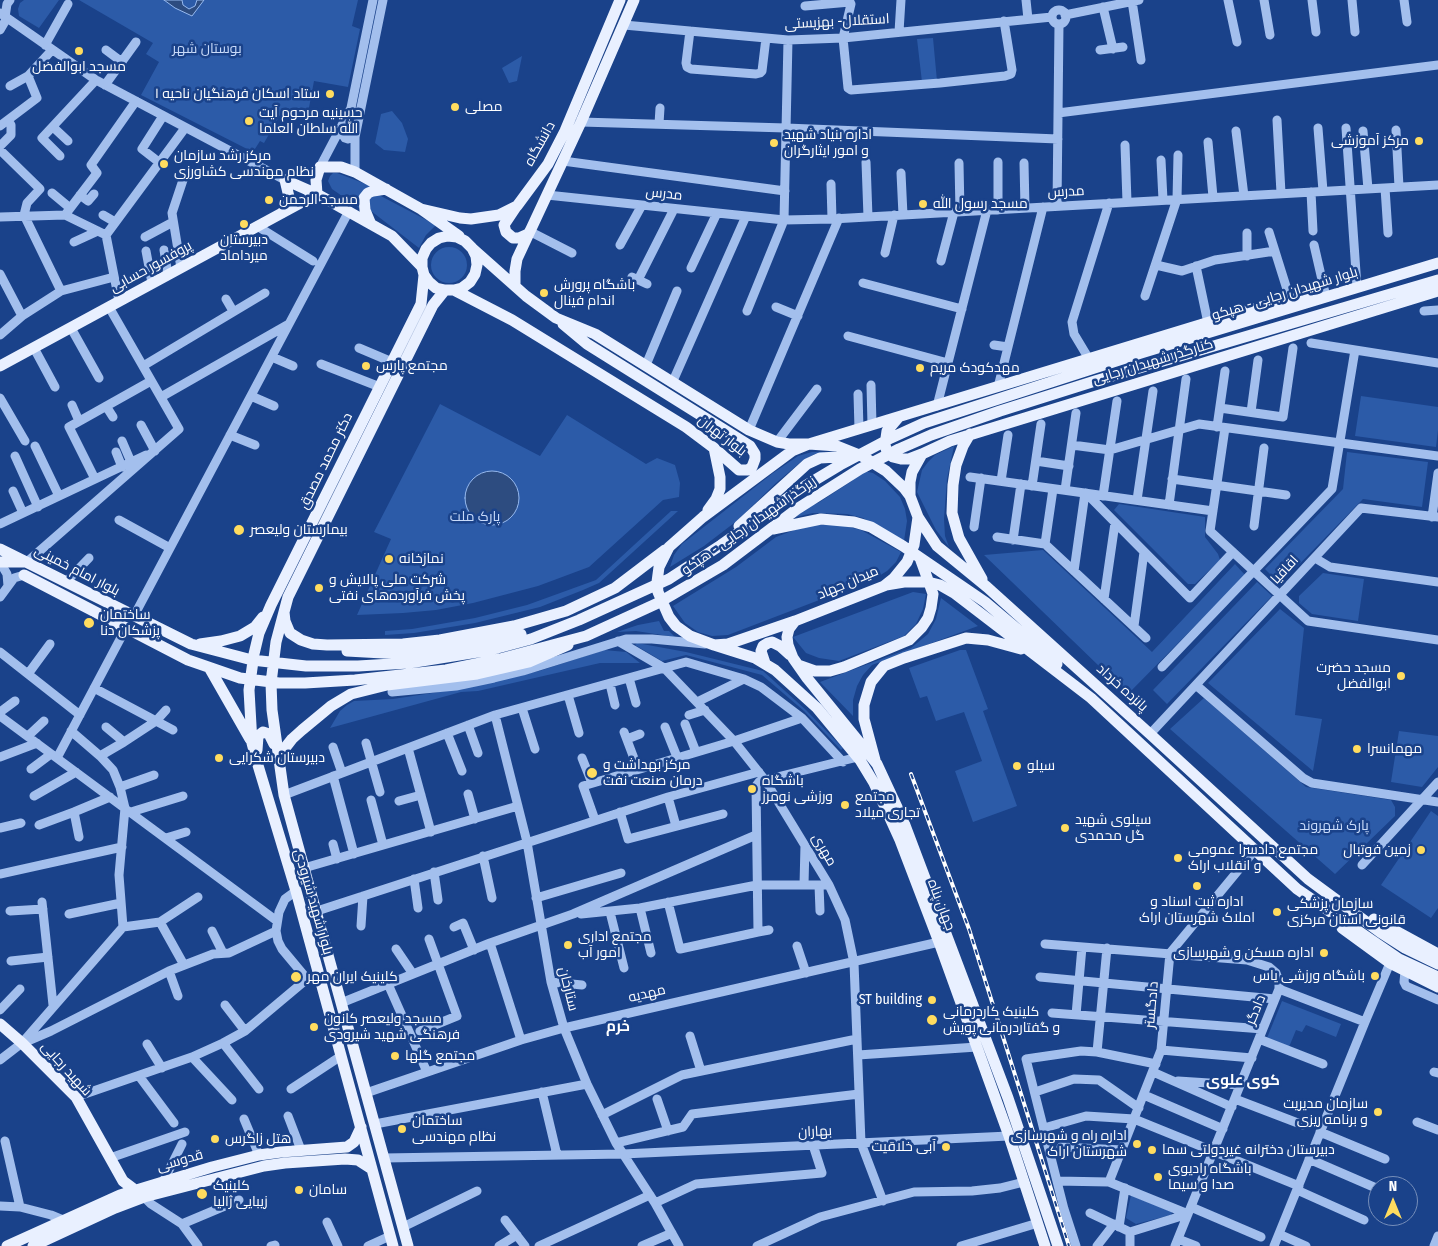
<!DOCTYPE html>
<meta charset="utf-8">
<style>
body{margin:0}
#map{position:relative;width:1438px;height:1246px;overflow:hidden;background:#1a428a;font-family:"Fira Sans Condensed",sans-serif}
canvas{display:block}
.north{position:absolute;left:1368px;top:1176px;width:50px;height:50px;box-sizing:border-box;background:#1a428a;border:1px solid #768eb9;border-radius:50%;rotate:0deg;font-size:14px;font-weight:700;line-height:20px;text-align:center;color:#fff}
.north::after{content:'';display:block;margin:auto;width:18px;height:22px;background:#ffdc5f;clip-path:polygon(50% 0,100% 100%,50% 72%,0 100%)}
</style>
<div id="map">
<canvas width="1438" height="1246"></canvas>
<div class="north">N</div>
</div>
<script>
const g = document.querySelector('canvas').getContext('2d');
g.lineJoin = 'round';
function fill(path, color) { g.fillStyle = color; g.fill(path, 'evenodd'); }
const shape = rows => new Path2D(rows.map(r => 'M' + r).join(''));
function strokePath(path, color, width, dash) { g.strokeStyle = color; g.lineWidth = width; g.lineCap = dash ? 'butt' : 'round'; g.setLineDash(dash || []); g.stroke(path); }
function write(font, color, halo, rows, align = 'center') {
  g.font = font + ' "Fira Sans Condensed",Cairo,sans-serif'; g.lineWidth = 5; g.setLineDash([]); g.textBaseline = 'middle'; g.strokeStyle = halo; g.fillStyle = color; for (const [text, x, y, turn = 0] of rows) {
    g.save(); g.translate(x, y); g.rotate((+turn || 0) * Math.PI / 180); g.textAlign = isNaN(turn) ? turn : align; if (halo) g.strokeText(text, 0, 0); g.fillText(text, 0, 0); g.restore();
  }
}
const green = shape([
 [24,0,59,0,39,28,19,16,18,9,20,3],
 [79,0,358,0,352,26,360,29,348,87,314,81,308,113,284,108,264,143,260,141,253,152,141,95,159,62,146,54,153,43],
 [933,38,937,81,922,82,917,39],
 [522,56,517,81,509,83,502,68],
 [392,111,402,123,408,139,405,152,384,150,375,143,381,114],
 [333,173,337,173,371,186,362,210,332,189,328,181,330,176],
 [377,194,436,225,426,235,419,248,371,211,368,207,368,198],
 '431 265a18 18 0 1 1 36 0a18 18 0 1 1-36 0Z',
 [1361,396,1438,407,1438,430,1436,447,1355,436],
 [440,404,540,456,567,415,646,464,657,458,675,465,680,483,679,497,663,500,589,567,538,586,473,603,436,610,403,613,357,615,391,539,374,532],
 [954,446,947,479,944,519,945,536,949,547,936,530,917,492,922,470,928,462,935,455],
 [812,452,830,452,815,454,802,461,776,483,738,520,704,546,670,567,674,555,682,544,773,473,798,456],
 [1347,452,1428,462,1422,507,1363,499,1280,584,1265,569,1343,489],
 [864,471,873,473,885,481,900,497,905,509,907,521,904,541,863,518,847,514,813,513,796,517,808,506,818,503,852,481,856,476],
 [1119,504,1205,517,1205,537,1218,554,1220,560,1195,584,1188,584,1114,510],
 [671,511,678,511,599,583,583,590,540,607,475,623,414,633,385,635,385,631,412,629,475,618,527,605,596,580],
 [816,525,841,525,861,530,901,552,896,562,887,571,874,579,728,635,712,636,698,632,685,623,673,606,736,567,776,537,797,529],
 [1043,550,1152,652,1235,564,1245,575,1128,694,984,555],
 [1323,573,1364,579,1358,621,1312,614,1299,603,1299,596],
 [1257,582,1272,596,1167,704,1153,690],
 [913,592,926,594,923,609,916,624,904,636,839,661,819,658,806,653,793,637],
 [941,598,978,626,872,665,863,675,857,686,853,700,853,716,820,682,911,648,928,634,936,619],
 [1280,609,1304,628,1295,715,1322,719,1313,771,1208,683],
 [659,621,664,631,669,631,675,637,636,631,617,632,638,625],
 [637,643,686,652,763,671,806,710,843,748,841,750,804,711,762,675,686,655,662,661,635,645],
 [604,650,626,652,640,663,600,663,478,691,461,692,330,728,340,711,347,705,354,701,393,699,465,688,539,671],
 [960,650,966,650,988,709,983,711,1017,806,973,822,955,771,982,761,964,712,936,721,927,696,920,698,909,668],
 [1204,698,1306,787,1391,800,1395,807,1395,816,1335,874,1170,729],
 [1399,731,1438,736,1438,767,1422,787,1391,782],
 [1431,811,1438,816,1438,908,1431,918,1381,885],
 [1282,1001,1341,1024,1336,1037,1306,1025,1302,1032,1296,1030,1289,1047,1267,1038],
 [1131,1195,1172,1212,1171,1215,1136,1224,1126,1218]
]);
const water = shape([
 [164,0,182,0,183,5,189,9,195,6,197,0,204,0,192,16,175,8,164,0],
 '465 498a27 27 0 1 1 54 0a27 27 0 1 1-54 0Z'
]);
const minor = shape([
 [1026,0,1028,19],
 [1228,0,1237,42],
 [1264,0,1270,35],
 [1312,0,1316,32],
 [1352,0,1355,32],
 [1404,0,1407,22],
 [1132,1,1141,60],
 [805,6,850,2,851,4,843,38,848,88,851,90,940,83,1005,76,1011,74,1012,70,1004,21],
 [1103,7,1113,49],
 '1052 17a7 7 0 1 1 14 0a7 7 0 1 1-14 0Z',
 [0,13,96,80,285,180],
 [1065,15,1139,0],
 [5,17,7,4,10,0],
 [624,25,788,40,843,38,1052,17],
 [0,30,7,18],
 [690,31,686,63,687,67,691,69,756,74,760,73,762,71,766,38],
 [899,32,901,0],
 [45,45,68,4],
 [106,50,122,62],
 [1100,50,1123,47],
 [105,85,136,42],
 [10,86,28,76],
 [1058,113,1438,65],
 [1277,120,1281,193],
 [581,122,786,128,1058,139],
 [659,124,660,108],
 [0,126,37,98,28,76,52,50],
 [53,127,68,141],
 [1318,128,1323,191],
 [1346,128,1357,287],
 [340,130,345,138,348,139,355,137],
 [1396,130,1399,187],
 [1236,131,1244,196],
 [1363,131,1368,189],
 [1208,142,1213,197],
 [1125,145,1127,202],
 [0,146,11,135,11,125,8,120],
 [0,150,40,189,27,203,24,215,61,291],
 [60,156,42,138,96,80],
 [1161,160,1163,200],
 [563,161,785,191],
 [866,162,868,217],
 [998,162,998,210],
 [160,163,142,149,163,116],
 [959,163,960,212],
 [1024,163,1025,208],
 [320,167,351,108,373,0],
 [355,172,355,137,383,0],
 [901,173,903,215],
 [831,184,832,219],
 [1385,188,1388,233],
 [1311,192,1313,231],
 [52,193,70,208],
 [80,195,88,201,94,194],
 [547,195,784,220,832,219,1438,185],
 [1057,206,1059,24],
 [65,215,97,173,91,165,136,101],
 [103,215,115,222],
 [0,217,65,215,106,235,119,301],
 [257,226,313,261],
 [529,231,572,253],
 [1269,232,1290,299],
 [106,235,185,128],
 [145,237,173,222],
 [74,242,98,231],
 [620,245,642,205],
 [1314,245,1326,297],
 [164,250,168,275],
 [146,251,152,283],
 [885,253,894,215],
 [1247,256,1247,233],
 [941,261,954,212],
 [1156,265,1182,271,1215,260,1275,251],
 [1196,266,1208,323],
 [181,268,172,213,185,174],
 [691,268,717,213],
 [0,274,22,316],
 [632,277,647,284],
 [638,280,674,209],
 [863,283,962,309],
 [1145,296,1177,199,1178,155],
 [226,299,233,311],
 [776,307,798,316],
 [747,311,784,220,788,40],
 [1424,311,1438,310],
 [71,328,99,378],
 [0,335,22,316,61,291,114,277],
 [848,336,948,363],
 [1311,343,1438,363],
 [994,345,1008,347],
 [34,348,55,387],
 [359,348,392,362],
 [272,357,293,366],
 [1089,359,1074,334,1072,322,1109,203],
 [321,364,380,387],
 [646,365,677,291],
 [143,366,265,293],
 [673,381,746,216],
 [871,385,872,425],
 [998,387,1043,207],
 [858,394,859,429],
 [251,396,274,406],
 [161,397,289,324],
 [0,398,25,441],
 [72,405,79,421],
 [106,406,113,417],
 [937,406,987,210],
 [1220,408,1283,417,1293,348],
 [1251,412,1258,360],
 [141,425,155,451],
 [1217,427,1225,371],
 [1225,428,1210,531,1308,621,1438,640],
 [749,430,839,218],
 [230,435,255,445],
 [122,441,131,462],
 [777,442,817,389],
 [1072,445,1110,450,1199,424,1438,456],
 [35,446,59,496],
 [116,452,122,467],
 [15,456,38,507],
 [1036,461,1069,466],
 [970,477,1213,511],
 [95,479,69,427,151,381],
 [1172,479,1286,495],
 [1001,481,1008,435],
 [1032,486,1041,424],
 [1065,490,1076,413],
 [13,491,23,513],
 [1086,493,1190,598,1233,552],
 [1103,496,1117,401],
 [1137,500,1153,391],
 [1169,505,1186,379],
 [1432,517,1438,473],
 [119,520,170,548],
 [0,524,146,455],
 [1254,526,1264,448],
 [974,527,981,478],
 [997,537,1045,544,1146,638],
 [1013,540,1021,484],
 [1045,544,1053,489],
 [1315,558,1330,567,1438,582],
 [0,562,7,574,8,586],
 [27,562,179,429,109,307],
 [1074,571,1085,493],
 [66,582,89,558],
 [0,597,14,578,24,575],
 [1104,599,1115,523],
 [134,616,349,211],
 [1134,626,1144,552],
 [618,641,664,668,734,741,765,780,829,885,845,920,854,963,861,1143,883,1201],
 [0,652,80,715],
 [1162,667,1332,489,1355,350],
 [28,674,50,644],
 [629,678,636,703],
 [610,684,615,705],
 [1196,685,1303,778,1312,783,1438,802],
 [94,688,173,730],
 [392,692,456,686,494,678,523,671,626,639,652,639,705,644],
 [568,695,579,733],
 [697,702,744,679],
 [522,708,535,749],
 [0,712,15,701],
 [495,715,527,842,551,982,564,1028,587,1084,616,1143,655,1203,679,1246],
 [689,715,705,710],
 [0,716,277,921],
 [685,724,696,752],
 [468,725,478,753],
 [106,727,124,742],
 [665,727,677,757],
 [624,732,638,769],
 [447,733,462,771],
 [1150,734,1361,508,1438,517],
 [28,736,44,721],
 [627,739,640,734],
 [366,743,380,792],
 [333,747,342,773],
 [408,748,431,832],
 [100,756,124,742,156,721,166,710],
 [0,757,37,743],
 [57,758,126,628],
 [582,758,592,783],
 [31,769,51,754],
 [333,776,354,854],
 [120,787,154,775],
 [468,794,475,819],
 [284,795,495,715,686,662,744,679,761,687,802,718,843,762],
 [34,796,76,772],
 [668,797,676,826],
 [371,800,383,845],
 [399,801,421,795],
 [74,812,79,837],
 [131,812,183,796],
 [620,812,628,839,723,814],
 [595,820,583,786,734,741,802,718],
 [39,825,74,812,110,797],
 [0,828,21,823],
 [166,838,186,832],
 [333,844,337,859],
 [483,856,492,898],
 [1362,865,1438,782],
 [304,868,518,806],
 [434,872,438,900],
 [0,874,122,847],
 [414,879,418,908],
 [804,885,805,845],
 [819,885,820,911],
 [296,891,285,899,279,912,276,931,278,941,282,949,307,979],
 [536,898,621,873],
 [42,902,53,1005],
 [668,902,680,949,758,932,756,786,759,782,765,780,858,757],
 [640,908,651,953],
 [10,911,43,909],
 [317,911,668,797,759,772],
 [610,912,624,968],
 [69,914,121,903],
 [581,914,640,908,757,885,829,885],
 [160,922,184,965],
 [361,926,363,896],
 [123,927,160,922,198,897],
 [454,927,463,923,474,950],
 [212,931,223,953],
 [758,932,769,930],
 [490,943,521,1040],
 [1045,944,1247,960,1269,967,1276,973,1279,981,1279,989,1275,999,1175,1246],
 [797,946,806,973],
 [396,949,413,974],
 [11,961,48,957],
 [169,971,178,996],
 [1405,971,1404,982,1406,986,1438,1000],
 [1040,977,1275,999],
 [551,982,582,985],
 [388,984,427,1072],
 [1279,989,1365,1022],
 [341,1003,490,943,573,914,756,835],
 [225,1005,245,1031],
 [0,1010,20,989],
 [1052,1013,1263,1029],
 [1076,1015,1082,947],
 [420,1031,457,1016,429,939],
 [690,1036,701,1071],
 [1259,1039,1323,1064],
 [23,1043,51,1031,169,971,213,954,229,953,276,931],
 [223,1043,259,1089],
 [147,1044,162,1068],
 [1161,1050,1252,1058],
 [1097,1052,1107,948],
 [858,1055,977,1047],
 [192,1057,232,1100],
 [0,1060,22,1043,123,927,119,875,125,808,120,787,113,770,100,756,71,731],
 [1153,1072,1232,1107],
 [1434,1072,1438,1073],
 [139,1076,174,1123],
 [1178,1081,1240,1085],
 [291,1089,341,1056],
 [542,1092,557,1155],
 [1035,1092,1074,1079,1099,1080,1139,1108],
 [366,1093,521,1040,564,1028,939,942],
 [1144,1095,1223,1129],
 [76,1097,192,1057,223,1043,245,1031,307,979,319,976],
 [657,1099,668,1131],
 [1235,1099,1303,1125],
 [602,1115,682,1075,857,1039],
 [288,1116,301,1150],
 [244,1119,259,1155],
 [1417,1122,1438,1130],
 [375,1124,587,1084],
 [1044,1128,1086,1116,1134,1119,1299,1186],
 [1320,1132,1385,1159],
 [5,1141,20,1207],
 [616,1143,683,1127,692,1114,859,1094],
 [1061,1147,1122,1150],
 [110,1158,185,1132],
 [384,1158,623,1154,1009,1136],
 [1309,1159,1376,1188],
 [1057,1181,1109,1182,1188,1214],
 [163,1182,182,1144],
 [1109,1182,1161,1050,1170,953,1255,850],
 [1297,1190,1364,1220],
 [144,1197,151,1204,182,1224,198,1246],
 [655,1203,696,1184,822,1173,813,1145],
 [0,1206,20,1207,51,1215,63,1220],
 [1191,1207,1261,1237],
 [1090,1213,1130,1232,1188,1214],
 [505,1220,525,1246],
 [327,1222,338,1246],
 [182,1224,239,1200],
 [403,1227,477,1191],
 [1119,1227,1125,1188],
 [1279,1234,1306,1246],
 [1178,1239,1196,1246],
 [271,1246,275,1245],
 [368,1246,390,1236],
 [499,1246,517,1235],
 [539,1246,650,1195],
 [642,1246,672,1233],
 [757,1246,820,1217,914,1192,972,1191,1000,1188,1024,1182],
 [961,1246,1038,1223],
 [1076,1246,1064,1209,1026,1059,1081,1051,1097,1052,1156,1064],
 [1097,1246,1114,1224],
 [1130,1246,1130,1232],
 [1274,1246,1365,1022,1390,963],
 [1434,1246,1438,1236]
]);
const major = shape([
 [285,180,317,194,392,236,422,267,424,275,429,282,436,288,445,290,454,290,462,288,470,282,475,274,477,265,476,256,472,248,465,241,457,237,448,236,439,238,431,243,426,249,422,258,422,267],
 [317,194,316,180,320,167,341,167,355,172,421,209,459,236],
 [516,207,504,225,506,232,513,238,519,238,528,234],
 [421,209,460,218,471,219,499,215,517,206,548,164,565,131,620,0],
 [282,213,288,205,289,197,285,180],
 [370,222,365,210,364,198,368,193,373,191,386,189],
 [472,248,526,296,556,318,595,334,749,430,777,442,789,444,809,444,1239,313,1290,299,1307,298],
 [515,286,515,271,517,259,581,122,634,0],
 [454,290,512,320,686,427,714,448,739,470,748,470,752,467,755,459,755,454,750,446,587,344,563,324],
 [0,366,317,194],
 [898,418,887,431,885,445,887,452,893,457,901,459,909,459,922,454],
 [970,434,963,446,956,465,953,485,952,513,959,538,982,579],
 [809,444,837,446,862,456,886,471,904,488,910,496,918,517,914,545,907,562,894,578,884,586,795,621,728,644,714,645,690,636,676,626,669,617,658,592,657,582,659,567,669,547,703,517,792,451,809,444],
 [910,496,910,482,912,472,922,454,950,441,1438,291],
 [708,510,716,499,720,489,720,477,714,448],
 [918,517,937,546,987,587,1150,734,1308,879,1380,932,1405,948,1438,964],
 [739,526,807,464,820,458,855,456],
 [773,529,821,519,854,522,871,527,903,546,985,602,1042,650,1057,664],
 [0,549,191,644,252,660,306,666,358,666,409,663,490,650,531,639,579,620,669,579,721,545,805,486,840,465,891,438,924,423,1141,353,1438,263],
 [0,562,23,562],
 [24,575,188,660,240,678,279,683,305,683,355,680,446,670,500,659,586,636,658,603,723,565,797,509,860,469,899,449,931,435,1000,411,1095,381,1438,280],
 [886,585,904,582,928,582,940,585,954,593,1091,698,1297,889,1399,959,1438,977],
 [284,612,285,621,290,633,301,640,313,644,327,645,403,644,440,640,514,626,566,611,615,588,665,550],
 [795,621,789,629,787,637,788,645,793,658,807,678,877,764,903,820,1008,1098,1058,1246],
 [200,644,221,641,240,636,255,627,263,617],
 [714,645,755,658,775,670,817,708,860,760,874,783,900,840,939,942,1009,1136,1045,1246],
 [347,651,401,654,442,650,521,634],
 [765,663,761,651,763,646,768,643,772,642,780,646,790,655],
 [798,665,815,671,830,671,844,667,909,640,922,627,928,618,931,608,933,594,920,558],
 [210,669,250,739],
 [257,750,258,736,263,732,269,734,274,744],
 [278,757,292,739,302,730,331,706,351,694,387,685,477,674,529,662,568,645],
 [875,760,864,719,864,705,871,682,884,666,904,658,966,638,988,640,1021,649],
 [1374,919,1438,954],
 [1342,928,1390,963,1438,987],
 [0,1024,22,1043,76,1097,123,1181,135,1190],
 [7,1246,120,1195,212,1167,259,1155,281,1152,347,1147,354,1142,361,1127],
 [33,1246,115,1208,144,1197,264,1166,285,1163,345,1159,358,1160,372,1169],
 [393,1246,296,891,257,762,252,743,249,690,254,654,259,633,271,605,421,304,424,275],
 [408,1246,284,795,272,710,271,683,276,642,288,597,425,321,433,305,445,290]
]);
const rail = shape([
 [911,774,969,929,1069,1246]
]);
const markers = [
 [79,51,5,"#ffdc5f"],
 [330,94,5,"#ffdc5f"],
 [455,107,5,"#ffdc5f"],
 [249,121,5,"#ffdc5f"],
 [1419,141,5,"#ffdc5f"],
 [774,143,5,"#ffdc5f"],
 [164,164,5,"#ffdc5f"],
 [269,200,5,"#ffdc5f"],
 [923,204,5,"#ffdc5f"],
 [244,224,5,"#ffdc5f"],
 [544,293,5,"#ffdc5f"],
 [366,366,5,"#ffdc5f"],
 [920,368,5,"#ffdc5f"],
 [239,530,6,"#ffdc5f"],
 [389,559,5,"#ffdc5f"],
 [319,588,5,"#ffdc5f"],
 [89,623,6,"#ffdc5f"],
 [1401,676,5,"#ffdc5f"],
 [1357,749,5,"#ffdc5f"],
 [219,758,5,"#ffdc5f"],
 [1017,766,5,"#ffdc5f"],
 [592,773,6,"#ffdc5f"],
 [752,789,5,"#ffdc5f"],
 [845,805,5,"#ffdc5f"],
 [1065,828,5,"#ffdc5f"],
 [1421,850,5,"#ffdc5f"],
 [1178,858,5,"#ffdc5f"],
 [1197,886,5,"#ffdc5f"],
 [1277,912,5,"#ffdc5f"],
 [568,945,5,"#ffdc5f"],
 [1324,953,5,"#ffdc5f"],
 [1375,976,5,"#ffdc5f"],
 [296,977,6,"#ffdc5f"],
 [932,1000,5,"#ffdc5f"],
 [932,1020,6,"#ffdc5f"],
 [314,1027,5,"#ffdc5f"],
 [395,1056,5,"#ffdc5f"],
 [1378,1112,5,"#ffdc5f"],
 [402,1129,5,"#ffdc5f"],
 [215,1139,5,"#ffdc5f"],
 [1137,1144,5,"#ffdc5f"],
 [946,1147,5,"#ffdc5f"],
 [1152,1150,5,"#ffdc5f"],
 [1158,1177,5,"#ffdc5f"],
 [299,1190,5,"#ffdc5f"],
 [202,1194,6,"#ffdc5f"]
];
const streetNames = [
 ["استقلال- بهزیستی",837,22,-3],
 ["دانشگاه",540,144,-61],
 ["مدرس",1066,192,-3],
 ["مدرس",664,194,6],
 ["پروفسور حسابی",151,267,-29],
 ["بلوار شهیدان رجایی - هپکو",1285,294,-17],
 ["کنارگذر شهیدان رجایی",1153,362,-17],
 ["بلوار تهران",722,436,38],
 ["دکتر محمد مصدق",326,461,-64],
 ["زیرگذر شهیدان رجایی - هپکو",749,526,-35],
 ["اقاقیا",1285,570,-47],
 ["بلوار امام خمینی",77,571,27],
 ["میدان جهاد",848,583,-23],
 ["پانزده خرداد",1122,688,42],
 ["مهری",824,850,60],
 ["بلوار شهید شیرودی",313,902,74],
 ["جهان پناه",941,905,69],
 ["ستارخان",568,989,76],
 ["مهدیه",647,994,-13],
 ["دادگستر",1152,1005,-85],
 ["دادگر",1256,1010,-68],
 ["شهید رجایی",66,1069,48],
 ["بهاران",815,1132,-3],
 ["قدوسی",180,1161,-16]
];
const parkNames = [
 ["بوستان شهر",207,49],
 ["پارک ملت",475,517],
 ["پارک شهروند",1334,826]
];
const poiNames = [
 ["مسجد ابوالفضل",79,67,"center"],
 ["ستاد اسکان فرهنگیان ناحیه ۱",320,94,"right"],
 ["مصلی",465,107],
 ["حسینیه مرحوم آیت",259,113],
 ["الله سلطان العلما",259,129],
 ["اداره بنیاد شهید",784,135],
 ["و امور ایثارگران",784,151],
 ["مرکز آموزشی",1409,141,"right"],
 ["مرکز رشد سازمان",174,156],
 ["نظام مهندسی کشاورزی",174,172],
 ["مسجد الرحمن",279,200],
 ["مسجد رسول الله",933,204],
 ["دبیرستان",244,240,"center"],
 ["میرداماد",244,256,"center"],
 ["باشگاه پرورش",554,285],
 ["اندام فینال",554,301],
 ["مجتمع پارس",376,366],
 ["مهدکودک مریم",930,368],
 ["بیمارستان ولیعصر",250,530],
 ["نمازخانه",399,559],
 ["شرکت ملی پالایش و",329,580],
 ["پخش فرآورده‌های نفتی",329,596],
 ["ساختمان",100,615],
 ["پزشکان دنا",100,631],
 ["مسجد حضرت",1391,668,"right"],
 ["ابوالفضل",1391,684,"right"],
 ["مهمانسرا",1367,749],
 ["دبیرستان شکرایی",229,758],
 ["مرکز بهداشت و",603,765],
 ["درمان صنعت نفت",603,781],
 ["سیلو",1027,766],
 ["باشگاه",762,781],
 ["ورزشی نومرز",762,797],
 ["مجتمع",855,797],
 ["تجاری میلاد",855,813],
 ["سیلوی شهید",1075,820],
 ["گل محمدی",1075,836],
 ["مجتمع دادسرا عمومی",1188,850],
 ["و انقلاب اراک",1188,866],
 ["زمین فوتبال",1411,850,"right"],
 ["اداره ثبت اسناد و",1197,902,"center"],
 ["املاک شهرستان اراک",1197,918,"center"],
 ["سازمان پزشکی",1287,904],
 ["قانونی استان مرکزی",1287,920],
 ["مجتمع اداری",578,937],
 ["امور آب",578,953],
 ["اداره مسکن و شهرسازی",1314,953,"right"],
 ["باشگاه ورزشی یاس",1365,976,"right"],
 ["کلینیک ایران مهر",307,977],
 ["ST building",922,1000,"right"],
 ["کلینیک کاردرمانی",943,1012],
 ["و گفتاردرمانی پویش",943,1028],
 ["مسجد ولیعصر کانون",324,1019],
 ["فرهنگی شهید شیرودی",324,1035],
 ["مجتمع گلها",405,1056],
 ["سازمان مدیریت",1368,1104,"right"],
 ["و برنامه ریزی",1368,1120,"right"],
 ["ساختمان",412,1121],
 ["نظام مهندسی",412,1137],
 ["اداره راه و شهرسازی",1127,1136,"right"],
 ["شهرستان اراک",1127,1152,"right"],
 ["هتل زاگرس",225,1139],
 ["آبی خلاقیت",936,1147,"right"],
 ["دبیرستان دخترانه غیردولتی سما",1162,1150],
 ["باشگاه رادیوی",1168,1169],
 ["صدا و سیما",1168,1185],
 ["کلینیک",213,1186],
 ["زیبایی ژالیا",213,1202],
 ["سامان",309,1190]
];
const neighbourhoodNames = [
 ["خرم",618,1027],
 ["کوی علوی",1243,1081]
];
fill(green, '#2c5ba8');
fill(water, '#2d4c80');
strokePath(water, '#96b9ef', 1);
strokePath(minor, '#a3bfed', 9);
strokePath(major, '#e9f0ff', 11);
strokePath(rail, '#fff', 4);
strokePath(rail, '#1a428a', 2, [5.5]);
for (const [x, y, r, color] of markers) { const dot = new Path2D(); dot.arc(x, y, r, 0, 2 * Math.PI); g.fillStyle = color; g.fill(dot); strokePath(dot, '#1a428a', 2); }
write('14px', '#fff', '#1a428a', streetNames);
write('14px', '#c9dbfa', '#1a428a', parkNames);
write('14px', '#fff', '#1a428a', poiNames, 'left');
write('bold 15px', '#fff', '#1a428a', neighbourhoodNames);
</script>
